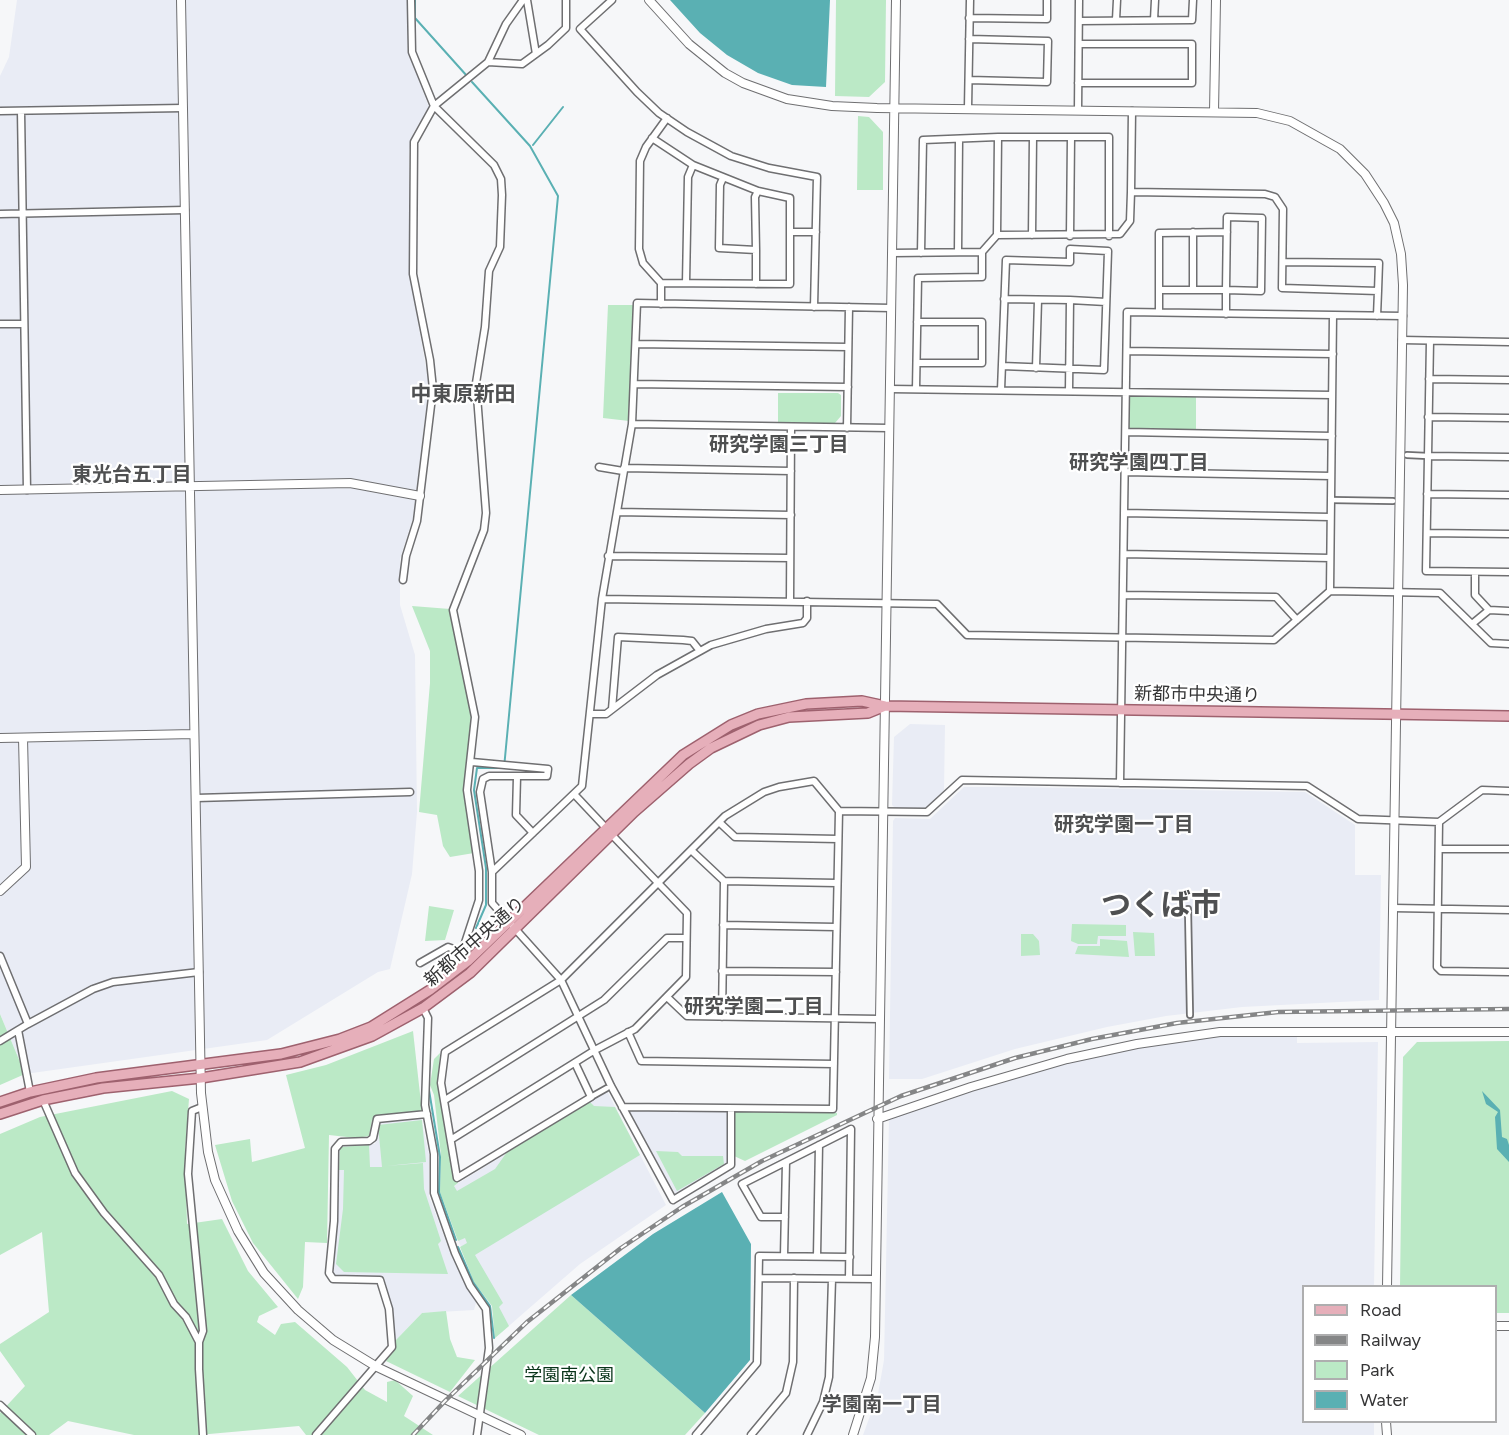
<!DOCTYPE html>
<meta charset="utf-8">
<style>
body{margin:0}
#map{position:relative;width:1509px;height:1435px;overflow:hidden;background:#f6f7f9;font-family:Figtree,sans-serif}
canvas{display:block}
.legend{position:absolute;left:1302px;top:1285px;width:195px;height:138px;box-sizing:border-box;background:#fff;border:2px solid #aeaeaf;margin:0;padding:8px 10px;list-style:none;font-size:18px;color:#353536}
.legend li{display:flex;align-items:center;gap:12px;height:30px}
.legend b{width:30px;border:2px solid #aeaeaf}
</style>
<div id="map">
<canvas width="1509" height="1435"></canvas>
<ul class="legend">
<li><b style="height:8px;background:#e6afba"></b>Road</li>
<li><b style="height:8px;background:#858687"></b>Railway</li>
<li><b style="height:16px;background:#bbe9c6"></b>Park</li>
<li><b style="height:16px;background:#5ab0b3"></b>Water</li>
</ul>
</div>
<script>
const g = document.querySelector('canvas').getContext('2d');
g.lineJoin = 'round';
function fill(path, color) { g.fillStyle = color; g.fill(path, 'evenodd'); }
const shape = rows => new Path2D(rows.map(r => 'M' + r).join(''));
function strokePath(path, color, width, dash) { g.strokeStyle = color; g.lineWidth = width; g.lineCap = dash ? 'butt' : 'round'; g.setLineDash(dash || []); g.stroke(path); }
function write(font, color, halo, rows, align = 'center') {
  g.font = font + ' Figtree,"Noto Sans JP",sans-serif'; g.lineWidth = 4.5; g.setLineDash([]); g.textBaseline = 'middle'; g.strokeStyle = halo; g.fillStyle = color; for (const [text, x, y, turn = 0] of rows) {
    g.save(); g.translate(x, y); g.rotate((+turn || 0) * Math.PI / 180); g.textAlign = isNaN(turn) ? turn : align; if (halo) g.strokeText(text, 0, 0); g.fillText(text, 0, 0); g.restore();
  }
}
const built = shape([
 [17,0,409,0,407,49,429,107,414,132,409,150,410,277,429,385,413,518,400,559,400,605,415,655,417,812,412,874,390,969,378,972,267,1040,25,1074,0,1014,0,76,9,57],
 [910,724,945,725,944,790,926,809,896,809,892,805,894,737],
 [1014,787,1305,792,1355,825,1355,875,1381,875,1379,1000,1242,1007,1166,1016,1107,1027,1015,1049,922,1079,889,1079,893,821,895,818,930,819,964,787],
 [1221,1035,1297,1035,1297,1043,1378,1042,1374,1286,1304,1286,1304,1422,1374,1422,1374,1435,863,1435,878,1394,884,1360,889,1120,943,1099,1050,1066,1129,1049],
 [607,1091,666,1205,580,1264,495,1338,492,1306,474,1282,441,1194],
 [631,1110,727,1112,728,1164,676,1195,629,1112],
 [421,1118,429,1154,429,1196,451,1255,465,1285,477,1299,474,1310,422,1313,395,1341,384,1277,333,1275,338,1213,338,1147,341,1144,375,1144,379,1121]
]);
const green = shape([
 [836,0,886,0,885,82,869,97,835,96],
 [858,116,869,117,883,132,883,190,857,190],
 [608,305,634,305,629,421,603,418],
 [778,393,838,393,841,395,841,416,835,423,778,423],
 [1130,395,1196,396,1196,431,1131,431,1128,428],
 [412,606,450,609,471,717,464,790,474,853,450,857,443,846,437,815,419,812,430,683,430,651],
 [429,906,454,910,445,940,425,941],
 [1072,924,1126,925,1126,936,1098,936,1097,944,1078,944,1071,941],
 [1133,932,1154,933,1155,956,1135,956],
 [1021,934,1033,934,1039,941,1040,955,1021,956],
 [1100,939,1127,941,1129,957,1075,954,1078,946,1100,946],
 [0,1014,25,1074,0,1085],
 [413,1031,422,1112,378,1115,372,1120,369,1136,356,1138,329,1135,327,1243,305,1242,303,1287,298,1299,253,1243,232,1201,215,1145,250,1139,252,1162,305,1148,286,1075,326,1065],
 [1509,1041,1509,1313,1496,1313,1496,1286,1400,1286,1403,1057,1417,1042],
 [440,1053,438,1079,458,1183,454,1186,457,1191,495,1169,507,1152,589,1101,594,1106,615,1107,640,1155,475,1255,503,1303,499,1307,509,1326,495,1338,492,1306,474,1282,460,1247,467,1243,465,1238,458,1241,440,1192,441,1155,434,1095,430,1085,434,1059],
 [172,1091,189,1099,185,1150,187,1224,222,1219,248,1271,278,1307,259,1316,257,1322,275,1335,281,1324,295,1322,347,1367,365,1390,387,1402,387,1382,395,1380,413,1396,404,1416,433,1435,306,1435,299,1426,198,1435,134,1435,68,1421,49,1435,0,1435,0,1413,25,1386,0,1351,0,1344,49,1312,42,1232,0,1255,0,1134,40,1117],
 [734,1111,837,1113,837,1115,745,1161,734,1156],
 [422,1120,426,1162,386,1166,423,1163,424,1189,441,1241,438,1244,448,1274,344,1272,336,1264,343,1209,344,1170,339,1170,340,1147,369,1145,370,1167,382,1167,378,1125],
 [656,1151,678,1152,682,1156,723,1156,724,1164,677,1191],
 [571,1295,705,1413,685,1435,539,1435,458,1396],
 [446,1311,450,1339,457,1357,475,1360,450,1392,386,1361,395,1346,395,1341,422,1313]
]);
const water = shape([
 [670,0,830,0,826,87,792,85,758,73,727,55,700,33],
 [1482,1091,1500,1110,1502,1137,1507,1139,1509,1145,1509,1162,1497,1149,1495,1117,1498,1112,1486,1104],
 [722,1192,751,1244,750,1360,705,1413,571,1295,653,1234]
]);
const stream = shape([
 [415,0,415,18,467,76],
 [472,82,530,146,558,196,504,768,477,768,474,790,486,868,486,905,476,928],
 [533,145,563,107],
 [429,1073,430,1061],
 [428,1084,440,1157,439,1192,456,1240],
 [458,1247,473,1282,490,1306,494,1338]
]);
const pedestrian = shape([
 [1407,455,1428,456],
 [1331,500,1393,501],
 [1188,909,1190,1015],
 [591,1097,607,1088]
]);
const minor = shape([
 [411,0,412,52,434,106,494,165,501,179,502,195,500,247,489,271,485,327,476,383,486,513,484,530,453,610,475,717,467,790,479,871,479,900,462,952],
 [527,0,536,54],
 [612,0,580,29,637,92,659,113,687,132,731,156,769,168,817,177,814,307],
 [969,18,1047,19,1047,0],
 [1116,20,1117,0],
 [1154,20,1155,0],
 [1079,21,1192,20,1193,0],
 [488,62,522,64,548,45,566,28,566,0],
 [969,80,1047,82,1048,41,969,39],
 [1078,83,1192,83,1192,44,1079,44],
 [968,108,970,0],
 [1078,110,1079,0],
 [0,111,183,108],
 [21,111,27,490],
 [998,137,1109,137,1109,236],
 [652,138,693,165,758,191,790,198,790,284,661,283],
 [723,178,720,185,719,248,756,250,755,197,758,191],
 [1131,192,1132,111],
 [0,214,185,210],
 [790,232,816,232],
 [1032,235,1033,137],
 [1070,236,1071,137],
 [756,250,756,284],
 [958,252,959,140],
 [892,253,982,252],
 [921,253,923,140,998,137,997,235],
 [1283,262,1379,263,1378,291],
 [686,283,688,177,693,165],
 [1159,290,1226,290,1261,291,1262,218,1227,217,1226,290,1226,314],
 [1193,290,1193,232],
 [1004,299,1070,300,1069,391],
 [1070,300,1106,302],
 [661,304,661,283,643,263,639,249,640,161,646,147,667,118],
 [1159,312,1159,233,1227,232],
 [0,324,24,324],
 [1402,340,1509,342],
 [1430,341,1426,571,1509,572],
 [636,344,848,347],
 [1127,351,1333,354],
 [917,363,982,363,982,322,917,322],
 [1036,368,1038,300],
 [1429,379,1509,380],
 [634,384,848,387],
 [890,389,1332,395],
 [916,389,918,278,982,277,982,252,997,235,1120,234,1130,221,1131,192,1265,194,1275,197,1283,209,1282,288,1378,291,1377,316],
 [1001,390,1006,260,1070,262,1070,249,1108,251,1104,370,1002,366],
 [1428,417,1509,418],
 [632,424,637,303,891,308],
 [847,428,849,307],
 [1126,432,1332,436],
 [1428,456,1509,457],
 [599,467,623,471],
 [624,468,791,471],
 [1125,472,1331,476],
 [1427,494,1509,495],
 [617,512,791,515],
 [1124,513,1330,517],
 [1427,533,1509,534],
 [1124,554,1330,558],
 [608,556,790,558],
 [1475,572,1475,595,1489,610],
 [403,580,406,556,417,521,433,389,430,360,413,274,414,142,434,106,488,62,506,24,523,0],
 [1330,591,1333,315],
 [1123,595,1276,597,1297,620],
 [602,599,937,604,967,635,1274,640,1330,591,1440,593,1491,643,1509,644],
 [790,601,791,428],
 [1472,624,1489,610,1509,611],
 [612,709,618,637,683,640,692,641,700,651],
 [590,714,606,714,657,675,711,645,766,629,803,623,807,618,807,601],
 [472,762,548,769,547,776,489,776,483,779,480,792,492,872,492,903,561,980,611,1086,673,1200,731,1165,731,1109],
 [517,777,516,815,533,833],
 [1120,783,1127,312,1403,316],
 [574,794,605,827],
 [196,798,410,792],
 [719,822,735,837,838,839],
 [1439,822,1437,967,1441,971,1509,972],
 [1439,849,1509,849],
 [691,850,724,881,837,883],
 [492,872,582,786,602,599,632,424,889,428],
 [1393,908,1509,910],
 [723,925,836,927],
 [0,956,28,1024,18,1030,30,1092],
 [420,963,448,947,462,952,468,961],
 [722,971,836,972],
 [667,997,687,1016,879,1019],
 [423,1008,428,1018,425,1105,434,1154,434,1193,455,1253,470,1286,486,1309,489,1348,477,1435],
 [722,1017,724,881],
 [28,1024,93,989,113,982,199,972],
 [628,1032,641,1061,834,1064],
 [0,1041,18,1030],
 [575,1063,591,1097,457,1178,441,1083,445,1052,561,980,725,816,764,792,779,787,814,781,839,811,927,812,962,780,1307,786,1358,819,1439,822,1482,790,1509,791],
 [43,1100,75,1173,104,1213,159,1275,174,1304,186,1317,199,1342],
 [445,1100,604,1000,667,938,686,938],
 [202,1107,192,1111,188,1174,203,1331,199,1342,199,1369,203,1435],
 [622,1107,833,1109,839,811],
 [452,1139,595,1050,635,1029,686,977,687,913,612,835],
 [785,1217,761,1217,742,1184,851,1129,849,1279],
 [784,1256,786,1162],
 [817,1256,819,1145],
 [759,1278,875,1279],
 [0,1405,32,1435],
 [316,1435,392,1347,389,1309,380,1280,333,1279,329,1273,334,1221,335,1149,341,1142,369,1141,373,1138,377,1119,427,1114],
 [696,1435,757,1363,759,1256,850,1257],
 [751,1435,786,1393,793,1362,794,1278],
 [807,1435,823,1402,829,1377,832,1279]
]);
const tertiary = shape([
 [181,0,201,1093,208,1152,215,1180,238,1231,264,1273,298,1310,333,1340,377,1367,521,1435],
 [649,0,689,44,725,73,743,83,787,99,832,106,877,108,1257,113,1290,121,1340,149,1365,174,1384,203,1394,223,1401,254,1403,285,1387,1286],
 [1214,112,1216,0],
 [0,490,350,483,420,496],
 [0,738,194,734],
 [0,891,26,867,23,738],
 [877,1119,971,1087,1067,1059,1137,1044,1220,1032,1509,1032],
 [1496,1326,1509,1326],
 [1386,1422,1387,1435],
 [853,1435,871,1378,875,1337,896,0]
]);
const primary = shape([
 [0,1102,30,1092,96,1078,281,1054,340,1039,371,1027,430,990,468,961,683,755,731,725,758,714,806,704,862,701,885,706,1509,716],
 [0,1114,43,1100,103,1088,201,1078,300,1062,372,1036,423,1008,470,973,634,812,689,764,711,748,759,725,789,717,868,713,885,706]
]);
const rail = shape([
 [413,1435,445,1401,527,1322,621,1248,682,1207,762,1161,901,1096,1015,1058,1092,1039,1177,1023,1278,1012,1509,1009]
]);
const streetNames = [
 ["新都市中央通り",1197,695,1],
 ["新都市中央通り",475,942,-41]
];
const parkNames = [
 ["学園南公園",569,1376]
];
const neighbourhoodNames = [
 ["研究学園三丁目",779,445],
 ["研究学園四丁目",1139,463],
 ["東光台五丁目",132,475],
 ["研究学園一丁目",1124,825],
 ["研究学園二丁目",754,1007],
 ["学園南一丁目",882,1405]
];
const quarterNames = [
 ["中東原新田",463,395]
];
const townNames = [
 ["つくば市",1161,906]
];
fill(built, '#e9ecf5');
fill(green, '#bbe9c6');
fill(water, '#5ab0b3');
strokePath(stream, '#5ab0b3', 2);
strokePath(pedestrian, '#6f6f71', 8);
strokePath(minor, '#6f6f71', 9);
strokePath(tertiary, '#6f6f71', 10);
strokePath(primary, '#9e616e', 12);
strokePath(pedestrian, '#fff', 4.5);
strokePath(minor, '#fff', 6);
strokePath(tertiary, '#fff', 8);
strokePath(primary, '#e6afba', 9);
strokePath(rail, '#858687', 4.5);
strokePath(rail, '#fff', 2, [7]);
write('18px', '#353536', '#fff', streetNames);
write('18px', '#09351a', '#fff', parkNames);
write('bold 20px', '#4f5051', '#fff', neighbourhoodNames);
write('bold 21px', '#4f5051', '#fff', quarterNames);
write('bold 30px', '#4f5051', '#fff', townNames);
</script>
